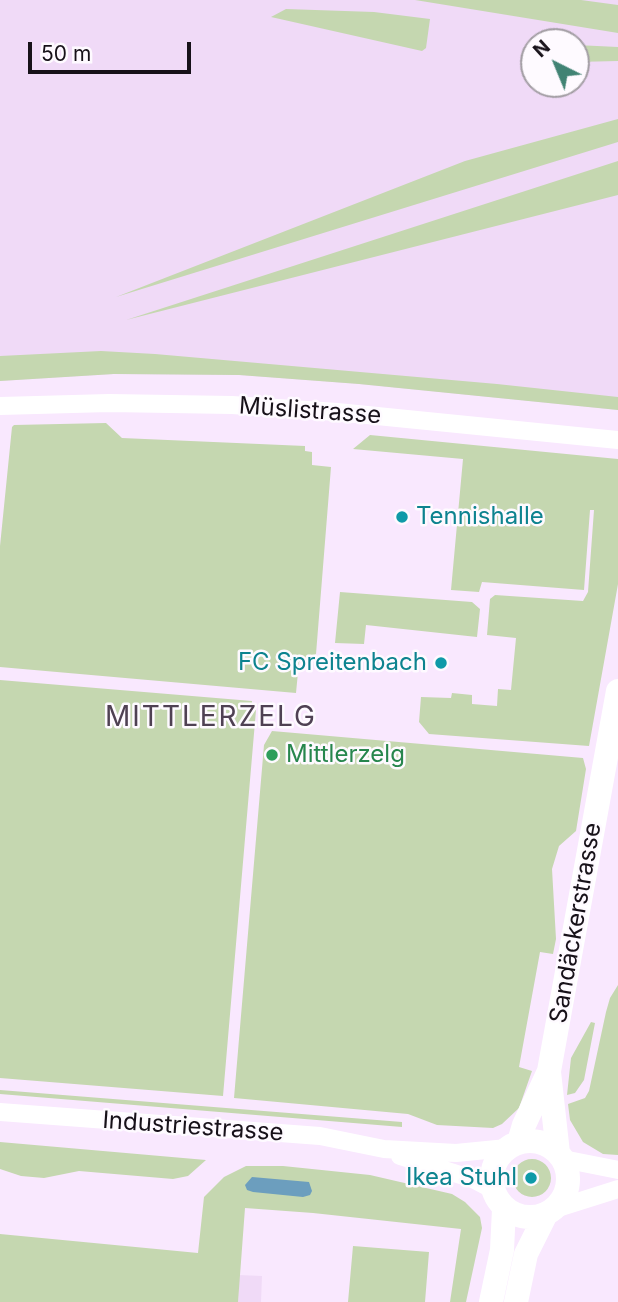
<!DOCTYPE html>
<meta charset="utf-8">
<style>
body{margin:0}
#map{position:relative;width:618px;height:1302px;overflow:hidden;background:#f9e8fe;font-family:Inter,sans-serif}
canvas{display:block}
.north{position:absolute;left:520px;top:28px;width:70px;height:70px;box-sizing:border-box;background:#fefaff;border:2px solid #a29da3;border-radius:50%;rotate:317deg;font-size:19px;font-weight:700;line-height:28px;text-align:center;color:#171119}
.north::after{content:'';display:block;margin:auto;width:24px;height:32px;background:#418374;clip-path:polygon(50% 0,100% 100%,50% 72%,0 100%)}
.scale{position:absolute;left:28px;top:42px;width:163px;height:32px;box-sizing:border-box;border:4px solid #171119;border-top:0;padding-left:9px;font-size:21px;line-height:24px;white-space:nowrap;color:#171119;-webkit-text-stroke:5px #fefaff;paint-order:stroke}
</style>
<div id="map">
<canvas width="618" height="1302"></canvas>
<div class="north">N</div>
<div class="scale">50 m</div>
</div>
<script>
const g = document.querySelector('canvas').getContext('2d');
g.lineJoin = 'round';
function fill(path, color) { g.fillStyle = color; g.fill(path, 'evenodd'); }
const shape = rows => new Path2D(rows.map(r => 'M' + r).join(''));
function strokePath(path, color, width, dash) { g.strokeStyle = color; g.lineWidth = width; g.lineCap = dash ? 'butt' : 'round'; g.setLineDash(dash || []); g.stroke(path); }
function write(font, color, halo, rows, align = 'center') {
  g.font = font + ' Inter,sans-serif'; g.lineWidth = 5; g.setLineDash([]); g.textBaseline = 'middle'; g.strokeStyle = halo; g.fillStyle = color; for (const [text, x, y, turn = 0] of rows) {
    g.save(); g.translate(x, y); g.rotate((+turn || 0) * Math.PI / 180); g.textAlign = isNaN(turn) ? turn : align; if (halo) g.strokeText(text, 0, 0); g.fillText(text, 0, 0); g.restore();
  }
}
const built = shape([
 [0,0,618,0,618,410,359,384,239,375,114,374,0,381],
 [534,42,576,42,576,84,534,84],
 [239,1275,262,1276,261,1302,238,1302]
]);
const green = shape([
 [415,0,581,0,618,5,618,33],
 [286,9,374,12,430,19,426,48,422,51,271,17],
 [576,45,618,47,618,61,576,62],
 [618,119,618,142,116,297,465,161],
 [618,161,618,195,126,320],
 [101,351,155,354,497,384,618,397,618,410,359,384,239,375,114,374,0,381,0,356],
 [106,423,122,438,305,446,305,451,312,452,312,465,331,467,316,654,306,663,299,662,296,693,0,667,0,546,12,427,14,425],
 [370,435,618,459,618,584,589,746,429,734,419,722,421,697,451,698,452,693,472,695,472,704,497,706,498,689,511,690,516,638,487,635,490,599,495,595,583,601,588,592,594,510,590,510,584,590,482,582,479,592,451,590,463,459,353,449],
 [340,592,472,602,480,609,477,637,366,625,364,644,335,643],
 [0,680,252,701,252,710,256,710,223,1096,0,1078],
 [272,731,583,758,586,769,576,831,559,846,552,869,556,939,553,954,540,952,519,1067,532,1071,519,1108,502,1124,493,1128,437,1125,408,1114,234,1098,264,745],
 [618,985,618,1155,603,1154,583,1142,570,1120,568,1104,585,1098,589,1091,606,1012,610,998],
 [591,1022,595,1023,584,1080,575,1093,567,1095,571,1058],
 [0,1090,402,1122,402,1127,0,1094],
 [0,1142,206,1160,188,1176,173,1179,79,1171,44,1178,21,1176,0,1169],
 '513 1178a19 19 0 1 1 38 0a19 19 0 1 1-38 0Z',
 [246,1166,283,1166,370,1175,452,1194,465,1202,480,1217,482,1228,466,1302,450,1302,461,1229,313,1213,245,1208,238,1302,0,1302,0,1234,198,1253,204,1197,224,1177],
 [353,1246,429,1252,425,1302,348,1302]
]);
const water = shape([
 [252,1177,309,1182,312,1191,310,1195,303,1197,253,1192,247,1190,245,1185]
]);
const street = shape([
 [0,406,109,403,232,405,337,412,618,440],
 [0,1112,320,1136,384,1149,456,1153,507,1148],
 [400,1156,473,1179,492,1189],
 [563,1159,618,1170],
 [555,1209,618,1189]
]);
const secondary = shape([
 [549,1072,558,1153],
 '492 1179a38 38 0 1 1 76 0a38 38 0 1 1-76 0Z',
 [519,1142,524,1125,549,1071,618,691],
 [491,1302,502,1250,504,1209],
 [516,1302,526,1254,546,1214]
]);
const markers = [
 [402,517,7,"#0f9aa8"],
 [441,663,7,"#0f9aa8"],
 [272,755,7,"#2e9e5b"],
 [531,1178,7,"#0f9aa8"]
];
const streetNames = [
 ["Müslistrasse",310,411,4],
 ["Sandäckerstrasse",576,923,-80],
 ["Industriestrasse",193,1127,4]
];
const cultureNames = [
 ["Tennishalle",416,517,"left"],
 ["FC Spreitenbach",427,663],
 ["Ikea Stuhl",517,1178]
];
const leisureNames = [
 ["Mittlerzelg",286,755]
];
const quarterNames = [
 ["MITTLERZELG",211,718]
];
fill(built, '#f0daf7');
fill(green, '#c5d7b0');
fill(water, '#6c9ebe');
strokePath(street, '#fff', 18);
strokePath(secondary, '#fff', 24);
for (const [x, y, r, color] of markers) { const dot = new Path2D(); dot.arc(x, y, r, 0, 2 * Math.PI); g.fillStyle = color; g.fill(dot); strokePath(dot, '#fefaff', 2.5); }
write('24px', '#171119', '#fefaff', streetNames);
write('24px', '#0d838f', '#fefaff', cultureNames, 'right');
write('24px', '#27864d', '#fefaff', leisureNames, 'left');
g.letterSpacing = '2px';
write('28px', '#4f4153', '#fefaff', quarterNames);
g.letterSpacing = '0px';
</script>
